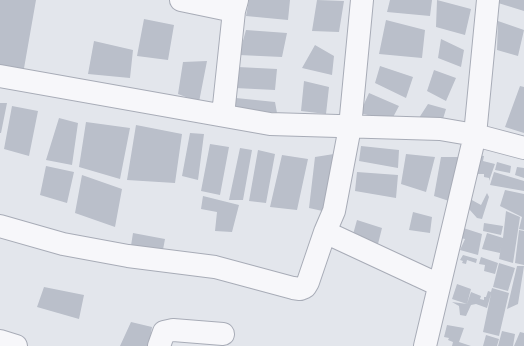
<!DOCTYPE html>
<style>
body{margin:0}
canvas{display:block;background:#e3e6ec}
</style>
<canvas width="524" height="346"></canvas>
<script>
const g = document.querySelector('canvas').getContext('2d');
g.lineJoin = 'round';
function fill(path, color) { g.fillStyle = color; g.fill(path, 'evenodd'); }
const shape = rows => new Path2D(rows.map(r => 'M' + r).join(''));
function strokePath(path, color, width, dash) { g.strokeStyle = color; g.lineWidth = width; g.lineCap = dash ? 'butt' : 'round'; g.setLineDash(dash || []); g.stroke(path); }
const building = shape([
 [0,0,36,0,23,74,0,68],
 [249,0,290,0,288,20,246,16],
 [317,0,344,1,339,32,312,31],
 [390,0,432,0,430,16,387,12],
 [437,0,471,9,465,35,436,27],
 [496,0,524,0,524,11,495,2],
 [144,19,174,25,168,60,137,56],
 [386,20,425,30,422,58,379,54],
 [498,21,524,30,518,56,497,50],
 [246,30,287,33,282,57,239,55],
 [441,39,464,50,461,67,438,58],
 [94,41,133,50,130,78,88,74],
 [315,45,334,56,332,75,302,68],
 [207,61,199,102,178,94,183,62],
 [380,66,413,77,406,98,375,83],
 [238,67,277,69,275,90,235,88],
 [434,70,456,78,446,101,427,91],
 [304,81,329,87,326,114,301,111],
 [520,86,524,87,524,133,505,127],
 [369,93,399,106,391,121,360,113],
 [236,98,275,102,277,113,233,108],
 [0,103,7,103,1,133,0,133],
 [428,104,446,109,440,129,417,121],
 [12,106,38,111,29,156,4,149],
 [59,118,78,123,72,165,46,160],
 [86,122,130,128,120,179,79,167],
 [136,125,182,134,175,183,127,180],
 [190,133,204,134,198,180,182,176],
 [210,144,229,147,220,195,201,191],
 [361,146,399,150,398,168,359,161],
 [240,148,252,150,243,200,229,200],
 [258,150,275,154,266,203,249,201],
 [334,154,327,212,309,208,315,157],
 [406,154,435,157,426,192,401,184],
 [282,155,308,159,297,210,270,207],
 [477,155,484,156,483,161,495,164,489,181,489,178,484,177,484,174,476,174],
 [441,157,462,157,455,203,434,196],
 [497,162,511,166,510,173,495,170],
 [46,166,74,172,67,203,40,195],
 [517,167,524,168,524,178,515,175],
 [357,172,398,175,396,198,355,191],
 [494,172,524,181,524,191,490,185],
 [82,175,122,189,115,227,75,213],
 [505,190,524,194,524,230,519,229,522,217,500,206],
 [487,193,489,197,482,219,477,218,469,209,467,214,470,199,481,205],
 [203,196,239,205,232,232,215,231,217,212,201,209],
 [506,211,520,217,513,263,499,259,502,242,500,253,482,249,487,233,503,238],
 [413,212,432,217,430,233,409,230],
 [357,220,382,228,378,244,352,238],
 [484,223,503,226,501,235,483,231],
 [454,225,482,234,478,255,460,250,465,239,452,236],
 [519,230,524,231,524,265,515,263],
 [133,233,165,239,162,255,130,252],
 [463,255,477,259,476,263,467,260,466,264,462,263,463,261,460,260],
 [481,257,498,263,495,274,484,271,485,265,479,264],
 [499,263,515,268,508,291,493,287],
 [517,266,524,266,518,304,507,309],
 [457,284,471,289,467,304,452,299],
 [44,287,84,295,79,319,37,307],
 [492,288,509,293,499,336,483,332,491,294,487,308,476,304,471,305,466,316,460,315,459,306,452,302,467,304,471,292,481,296,480,299,484,300,484,297,486,297,488,291,491,292],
 [131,322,152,327,149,346,120,346],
 [447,325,464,328,459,342,471,346,452,346,453,342,448,340,449,338,444,337],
 [502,331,515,334,513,346,498,346],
 [520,332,524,333,524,346,514,346],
 [486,335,499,339,497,346,483,346]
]);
const minor = shape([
 [181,0,234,11],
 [0,76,270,124,440,129,475,135,524,148],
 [223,115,234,11,237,0],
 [0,226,63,244,128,256,215,267,293,288,300,289,305,287,308,282,325,232,334,211,350,127,362,0],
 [325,232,439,285],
 [0,341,16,346],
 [159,346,164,332,173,330,223,334],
 [425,346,475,135,488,0]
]);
fill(building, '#babfca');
strokePath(minor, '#a8acb7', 24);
strokePath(minor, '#f7f7fa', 22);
</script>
